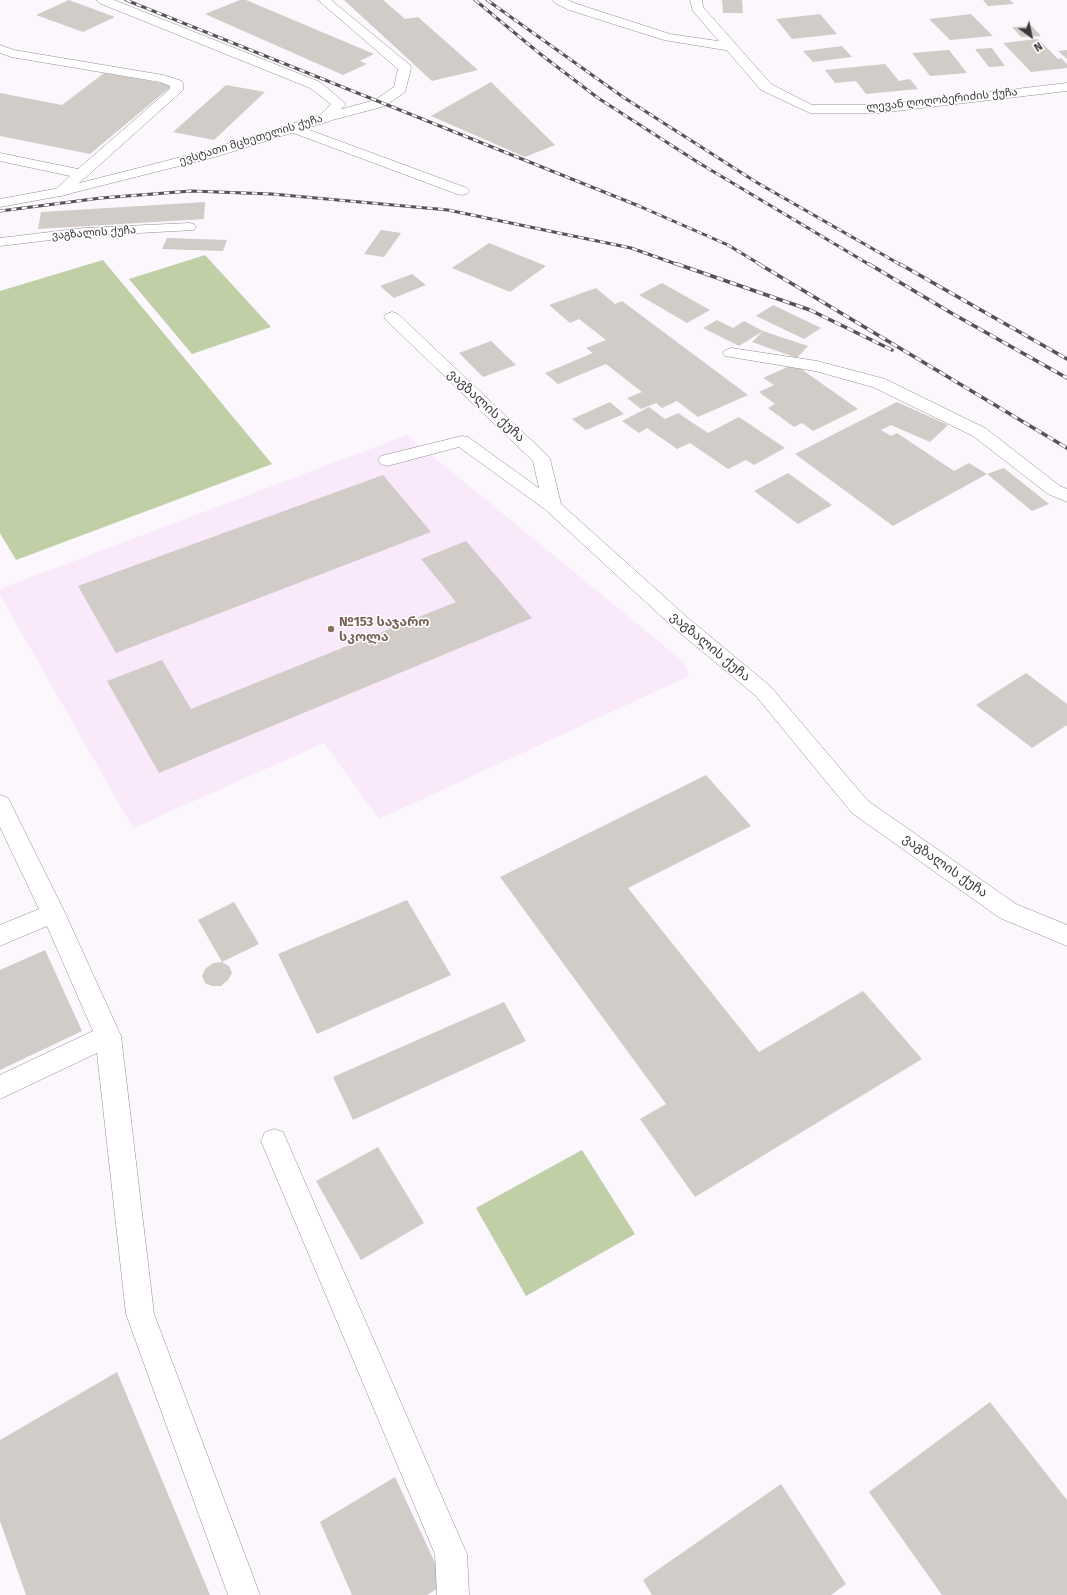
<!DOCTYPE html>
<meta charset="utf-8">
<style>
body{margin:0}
#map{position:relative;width:1067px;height:1595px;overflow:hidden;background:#fbf7fc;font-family:"Fira Sans",sans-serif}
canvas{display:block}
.north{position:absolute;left:1011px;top:16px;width:40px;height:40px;-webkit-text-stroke:3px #fff;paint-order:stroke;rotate:147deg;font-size:11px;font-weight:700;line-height:16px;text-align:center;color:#3b393b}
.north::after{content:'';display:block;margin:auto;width:14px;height:18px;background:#3b393b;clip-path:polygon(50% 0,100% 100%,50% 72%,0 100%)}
</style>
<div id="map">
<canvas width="1067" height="1595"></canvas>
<div class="north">N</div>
</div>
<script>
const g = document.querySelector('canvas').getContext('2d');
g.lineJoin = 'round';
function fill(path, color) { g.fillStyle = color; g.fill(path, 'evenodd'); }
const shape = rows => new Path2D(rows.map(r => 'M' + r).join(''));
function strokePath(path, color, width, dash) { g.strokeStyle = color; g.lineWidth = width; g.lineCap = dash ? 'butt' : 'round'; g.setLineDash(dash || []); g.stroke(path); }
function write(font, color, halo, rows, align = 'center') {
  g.font = font + ' "Fira Sans","Noto Sans Georgian",sans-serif'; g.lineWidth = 3; g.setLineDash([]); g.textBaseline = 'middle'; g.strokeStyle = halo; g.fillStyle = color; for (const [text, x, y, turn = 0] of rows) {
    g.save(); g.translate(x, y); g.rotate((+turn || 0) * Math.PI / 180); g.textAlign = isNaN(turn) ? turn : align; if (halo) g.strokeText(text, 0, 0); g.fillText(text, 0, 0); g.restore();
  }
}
const education = shape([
 [407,435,685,663,689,676,379,819,324,743,133,828,0,595,0,589]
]);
const green = shape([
 [205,255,271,327,192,354,129,279],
 [103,260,272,464,16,560,0,533,0,291],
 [582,1150,635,1234,526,1296,476,1208]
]);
const building = shape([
 [69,0,115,17,83,32,36,15],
 [240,0,246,0,374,54,360,61,367,64,343,75,205,14],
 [344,0,383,0,405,19,418,17,478,70,432,81],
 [722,0,742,0,743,13,723,13],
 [983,0,1010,0,1014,4,988,6],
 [820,14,837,34,792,39,776,19],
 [971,14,993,36,950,40,929,19],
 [1032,26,1041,36,1021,37,1012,27],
 [1038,39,1058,59,1061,58,1067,64,1067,68,1031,72,1003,43],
 [842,46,852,57,813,62,803,51],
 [992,48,1005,66,989,67,975,49],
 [949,50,967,73,930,76,912,53],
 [1067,50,1067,59,1058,51],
 [885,64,899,81,910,79,918,89,866,94,856,81,835,83,825,70],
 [104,73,173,85,90,154,0,136,0,93,62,105],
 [491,82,555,145,525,157,431,116],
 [226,85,265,92,214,140,173,132],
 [205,202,204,219,38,229,41,212],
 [381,230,401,233,384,257,364,254],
 [167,238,227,240,223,251,162,249],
 [489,243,546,266,510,292,452,268],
 [412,274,426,285,394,298,380,286],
 [662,283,710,310,687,323,639,295],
 [596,288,615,304,622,301,748,395,698,417,677,401,662,408,656,403,641,409,627,398,642,392,606,364,558,384,545,373,593,353,586,348,606,340,579,319,570,323,549,305],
 [773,305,821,328,804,339,756,316],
 [717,320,733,328,744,321,763,331,739,346,703,328],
 [763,331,808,346,797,358,752,342],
 [491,341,516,365,483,377,459,353],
 [794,364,858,409,813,431,802,423,794,427,768,408,775,404,759,392,774,385,763,378],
 [610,402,624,414,586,430,572,419],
 [897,402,948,425,930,442,891,425,881,430,891,436,897,433,954,471,969,463,987,474,893,526,795,454],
 [649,407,665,419,678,413,708,433,739,417,785,448,754,465,746,460,728,469,690,443,677,449,647,428,639,433,622,421],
 [1004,468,1049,504,1032,511,987,474],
 [788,473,832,505,798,524,754,491],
 [383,475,431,532,116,653,78,586],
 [466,541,532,618,159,773,107,681,162,660,191,709,456,602,421,559],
 [1026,673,1067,704,1067,725,1032,748,976,705],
 [706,775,751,826,628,888,759,1052,863,991,922,1059,695,1197,640,1119,666,1104,500,877],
 [407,900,451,975,317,1034,278,954],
 [234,902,259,944,222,962,198,920],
 [45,950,82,1031,0,1070,0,970],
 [222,962,229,966,232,973,228,980,221,986,212,986,205,983,202,976,205,969,213,963],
 [504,1002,526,1041,353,1120,333,1077],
 [378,1147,424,1223,361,1260,316,1181],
 [117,1372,210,1595,26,1595,0,1521,0,1440],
 [990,1402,1067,1500,1067,1595,942,1595,869,1492],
 [395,1477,445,1584,427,1595,352,1595,320,1522],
 [781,1484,846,1584,831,1595,652,1595,643,1580]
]);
const service = shape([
 [318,0,331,0,410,65,411,68,405,92,385,106,325,122,320,121,318,118,320,115,375,100,394,87,398,69,318,0],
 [553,0,568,0,577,4,670,34,731,43,735,44,737,47,735,50,731,51,664,40,569,10,555,3,553,0],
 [0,45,14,50,163,75,182,81,183,84,183,90,86,177,65,195,60,196,55,195,53,192,70,176,0,161,0,153,78,169,170,89,170,86,160,82,11,57,0,53,0,45],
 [293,124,467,188,469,191,467,194,462,195,457,194,288,131,286,128,288,125,293,124],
 [462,436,468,437,558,502,561,506,558,510,552,512,546,510,459,447,387,466,381,464,378,460,381,456,462,436],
 [0,795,8,798,11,804,65,913,121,1036,154,1314,260,1595,228,1595,126,1314,97,1053,0,1099,0,1075,93,1031,47,926,0,946,0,925,39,909,0,827,0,795],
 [274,1129,283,1132,462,1543,467,1554,469,1595,437,1595,435,1554,261,1141,265,1132,274,1129]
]);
const minor = shape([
 [97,0,114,0,320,82,346,104,330,121,215,157,60,196,0,207,0,199,60,188,205,151,320,115,331,104,310,88,99,3,97,0],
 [690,0,702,0,703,7,771,84,812,105,879,105,1067,83,1067,91,879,113,810,113,761,90,693,11,690,0],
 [189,223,194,224,196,227,194,230,84,236,0,246,0,238,84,228,189,223],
 [392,312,398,314,547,455,550,459,561,504,688,618,770,686,868,801,1016,904,1067,925,1067,946,1000,918,852,813,756,696,674,628,546,510,543,506,533,461,386,320,384,317,386,314,392,312],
 [731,348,817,361,885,379,985,428,1060,486,1067,489,1067,502,1048,494,973,436,873,387,815,371,725,356,723,353,725,350,731,348]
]);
const railFar1 = shape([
 [126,0,639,206,728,245,761,265],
 [475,0,539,53,598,98,699,163,870,265],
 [487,0,623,97,756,182,901,265],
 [0,211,101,198,191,191,272,194,448,210,631,248,679,265]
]);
const rail = shape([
 [677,264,810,310,892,350],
 [759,264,1067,448],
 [869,264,953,314,1067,378],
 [900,264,1067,359]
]);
const markers = [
 [331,629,4,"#8d6e63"]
];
const farStreetnames = [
 ["ლევან ღოღობერიძის ქუჩა",942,100,-6],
 ["ევსტათი მცხეთელის ქუჩა",251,140,-17],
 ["ვაგზალის ქუჩა",94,233,-4]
];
const streetNames = [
 ["ვაგზალის ქუჩა",486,406,43],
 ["ვაგზალის ქუჩა",710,647,40],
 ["ვაგზალის ქუჩა",945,866,35]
];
const educationNames = [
 ["№153 საჯარო",339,622],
 ["სკოლა",339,637]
];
fill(education, '#f9e9fb');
fill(green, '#c0cfa6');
fill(building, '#d1ccc8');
strokePath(service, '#928f93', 1);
strokePath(minor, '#928f93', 1);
fill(service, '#fff');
fill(minor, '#fff');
strokePath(railFar1, '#545254', 3);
strokePath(rail, '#545254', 3.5);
strokePath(railFar1, '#fff', 2, [5.5]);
strokePath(rail, '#fff', 2.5, [7]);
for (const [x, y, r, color] of markers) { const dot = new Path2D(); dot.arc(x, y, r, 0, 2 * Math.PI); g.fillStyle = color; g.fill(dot); strokePath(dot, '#fff', 1.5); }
write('11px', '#3b393b', '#fff', farStreetnames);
write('13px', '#3b393b', '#fff', streetNames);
write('bold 13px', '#785e54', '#fff', educationNames, 'left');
</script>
